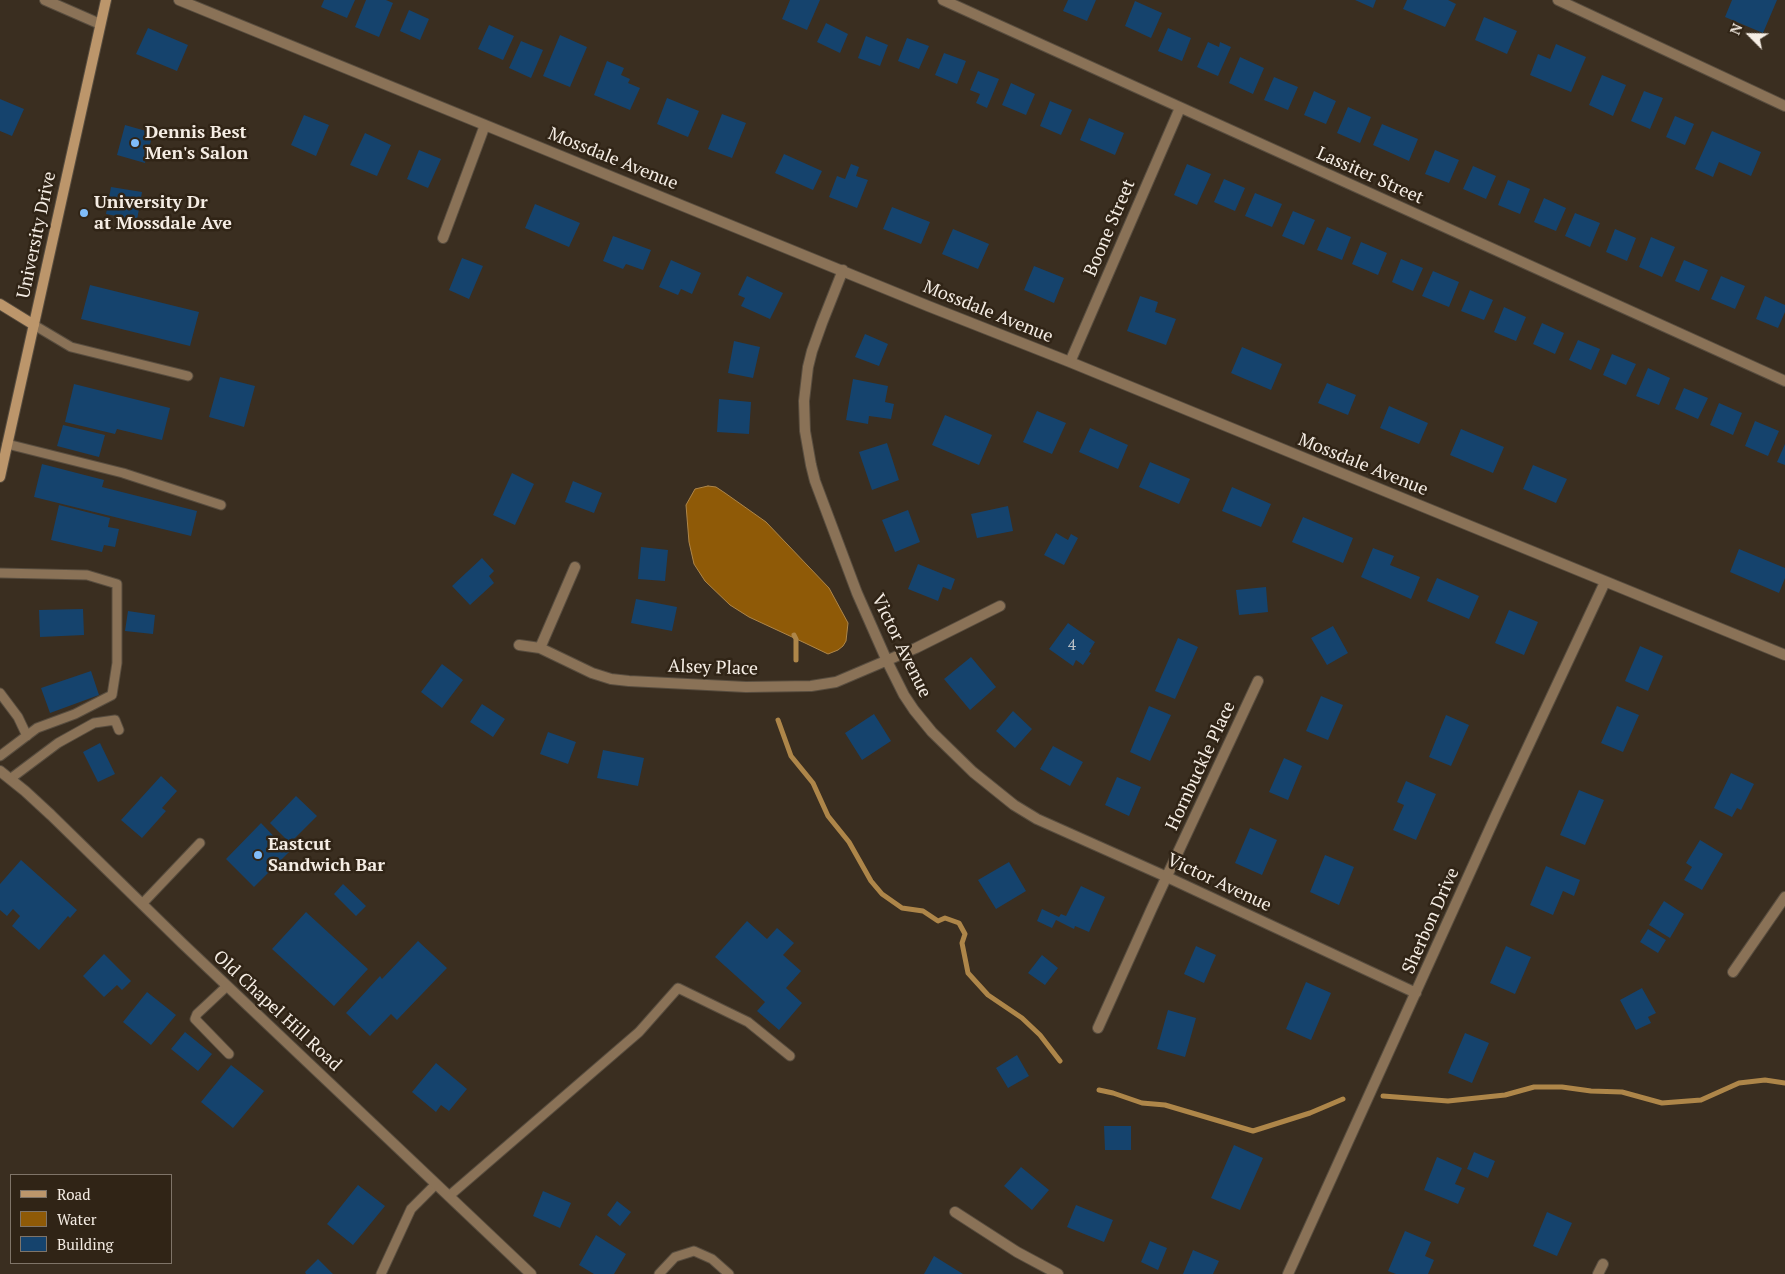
<!DOCTYPE html>
<style>
body{margin:0}
#map{position:relative;width:1785px;height:1274px;overflow:hidden;background:#3a2e20;font-family:"PT Serif",serif}
canvas{display:block}
.legend{position:absolute;left:10px;top:1174px;width:162px;height:90px;box-sizing:border-box;background:#302416;border:1px solid #7f7468;margin:0;padding:6px 9px;list-style:none;font-size:15px;color:#f5ede4}
.legend li{display:flex;align-items:center;gap:10px;height:25px}
.legend b{width:25px;border:1px solid #7f7468}
.north{position:absolute;left:1725px;top:10px;width:50px;height:50px;-webkit-text-stroke:4px #302416;paint-order:stroke;rotate:293deg;font-size:14px;font-weight:700;line-height:20px;text-align:center;color:#f5ede4}
.north::after{content:'';display:block;margin:auto;width:18px;height:22px;background:#f5ede4;clip-path:polygon(50% 0,100% 100%,50% 72%,0 100%)}
</style>
<div id="map">
<canvas width="1785" height="1274"></canvas>
<ul class="legend">
<li><b style="height:6px;background:#bc966b"></b>Road</li>
<li><b style="height:14px;background:#8f5a07"></b>Water</li>
<li><b style="height:14px;background:#15436d"></b>Building</li>
</ul>
<div class="north">N</div>
</div>
<script>
const g = document.querySelector('canvas').getContext('2d');
g.lineJoin = 'round';
function fill(path, color) { g.fillStyle = color; g.fill(path, 'evenodd'); }
const shape = rows => new Path2D(rows.map(r => 'M' + r).join(''));
function strokePath(path, color, width, dash) { g.strokeStyle = color; g.lineWidth = width; g.lineCap = dash ? 'butt' : 'round'; g.setLineDash(dash || []); g.stroke(path); }
function write(font, color, halo, rows, align = 'center') {
  g.font = font + ' "PT Serif",serif'; g.lineWidth = 5; g.setLineDash([]); g.textBaseline = 'middle'; g.strokeStyle = halo; g.fillStyle = color; for (const [text, x, y, turn = 0] of rows) {
    g.save(); g.translate(x, y); g.rotate((+turn || 0) * Math.PI / 180); g.textAlign = isNaN(turn) ? turn : align; if (halo) g.strokeText(text, 0, 0); g.fillText(text, 0, 0); g.restore();
  }
}
const water = shape([
 [708,486,716,487,725,493,766,522,829,588,848,623,846,641,843,646,838,650,828,654,805,643,749,617,730,605,705,581,694,564,689,542,686,505,695,489,708,486]
]);
const stream = shape([
 [794,635,796,639,796,660],
 [778,720,791,756,813,783,828,816,849,842,871,881,882,894,902,908,923,911,938,921,945,918,959,923,965,934,962,943,968,973,988,995,1022,1018,1040,1035,1060,1061],
 [1099,1090,1113,1093,1142,1103,1165,1105,1253,1131,1310,1113,1343,1099],
 [1383,1096,1448,1101,1505,1095,1534,1087,1562,1087,1591,1091,1622,1092,1662,1103,1701,1100,1739,1083,1765,1080,1785,1083]
]);
const building = shape([
 [324,0,355,0,347,18,321,7],
 [366,0,386,0,393,3,379,37,355,27],
 [790,0,820,0,807,30,782,19],
 [1068,0,1096,0,1087,21,1063,11],
 [1355,0,1376,0,1373,8],
 [1407,0,1448,0,1456,4,1445,27,1403,9],
 [1732,0,1777,0,1763,33,1725,17],
 [1135,1,1162,13,1151,38,1125,26],
 [409,10,429,19,420,40,400,31],
 [1484,17,1517,31,1507,54,1475,40],
 [826,23,848,34,840,53,817,42],
 [489,25,514,36,503,60,478,49],
 [148,28,188,45,177,71,136,54],
 [1168,28,1191,38,1182,61,1158,51],
 [560,35,587,47,570,87,543,76],
 [866,36,888,45,880,66,858,58],
 [907,38,929,46,919,69,898,61],
 [521,41,543,50,531,78,509,68],
 [1208,42,1219,47,1220,42,1231,47,1218,76,1197,67],
 [1556,44,1586,57,1571,92,1530,75,1538,54,1550,59],
 [944,53,966,61,957,84,935,75],
 [1240,57,1264,68,1253,94,1229,83],
 [607,61,624,68,621,75,630,79,628,83,640,88,630,110,594,95],
 [978,71,999,79,987,108,976,103,980,94,970,90],
 [1602,75,1626,85,1613,116,1589,105],
 [1274,77,1298,87,1288,110,1264,100],
 [1011,83,1035,94,1026,115,1002,105],
 [1314,91,1336,101,1326,124,1304,115],
 [1644,91,1663,98,1650,129,1631,121],
 [667,98,699,111,688,137,657,124],
 [0,99,24,109,12,136,0,131],
 [1050,101,1072,110,1061,135,1040,126],
 [1348,107,1371,117,1360,143,1337,133],
 [722,114,746,123,732,158,708,149],
 [304,115,329,125,316,156,291,145],
 [1675,116,1694,124,1685,145,1666,137],
 [1089,118,1124,133,1115,155,1080,140],
 [1382,124,1418,139,1409,161,1373,145],
 [125,125,153,133,145,163,117,155],
 [1712,131,1761,152,1751,176,1719,162,1713,177,1695,169],
 [365,133,391,145,377,176,350,165],
 [419,150,441,159,428,188,407,179],
 [1435,150,1459,160,1449,183,1425,174],
 [784,154,822,171,813,190,775,173],
 [851,164,859,167,856,176,868,180,857,208,829,197,837,176,845,179],
 [1187,164,1211,174,1197,205,1174,195],
 [1473,166,1496,176,1486,199,1463,189],
 [1224,179,1245,188,1235,211,1214,202],
 [1508,180,1530,189,1520,214,1498,205],
 [111,187,142,192,137,220,106,214],
 [1255,193,1282,204,1272,227,1245,216],
 [1544,198,1566,208,1556,231,1534,222],
 [535,204,580,223,569,247,525,228],
 [892,207,930,222,921,244,883,229],
 [1293,211,1315,220,1304,245,1282,236],
 [1575,213,1600,223,1590,247,1565,236],
 [1327,227,1351,237,1342,260,1317,250],
 [953,229,989,244,978,269,942,254],
 [1615,229,1636,238,1627,261,1606,252],
 [613,236,651,250,643,270,626,264,623,269,603,261],
 [1651,237,1675,247,1662,277,1639,267],
 [1361,242,1387,253,1378,275,1352,264],
 [462,258,483,266,469,299,449,290],
 [1401,259,1423,268,1413,291,1392,282],
 [671,260,701,273,692,294,681,289,678,295,659,287],
 [1684,260,1708,270,1699,291,1675,281],
 [1034,266,1064,278,1054,303,1024,290],
 [1433,271,1459,282,1449,307,1422,296],
 [747,276,783,293,770,319,741,306,745,298,738,295],
 [1721,276,1745,286,1735,309,1711,299],
 [90,285,199,312,190,346,81,319],
 [1470,290,1493,300,1484,320,1461,311],
 [1140,296,1158,302,1155,312,1176,319,1166,345,1127,331],
 [1765,296,1785,305,1785,312,1778,328,1756,319],
 [1504,307,1526,317,1516,341,1494,332],
 [1542,323,1564,333,1555,354,1533,344],
 [865,334,888,344,879,366,855,357],
 [1578,340,1600,349,1591,370,1569,360],
 [734,341,760,347,753,378,728,373],
 [1242,347,1282,364,1271,390,1231,373],
 [1612,354,1636,364,1626,385,1603,375],
 [1648,368,1670,378,1659,405,1636,396],
 [220,377,255,386,244,427,209,417],
 [853,379,888,386,885,402,894,404,891,419,869,416,868,424,846,420],
 [1327,383,1356,395,1348,415,1318,403],
 [74,384,170,408,162,440,117,429,115,434,65,422],
 [1684,388,1708,398,1698,419,1675,409],
 [719,399,751,402,749,434,717,432],
 [1719,403,1742,413,1733,435,1710,425],
 [1389,406,1428,423,1419,444,1380,428],
 [1037,411,1066,423,1052,454,1023,442],
 [945,415,992,435,979,465,932,445],
 [1755,421,1779,431,1768,456,1745,446],
 [63,425,105,435,99,457,57,446],
 [1090,428,1128,445,1118,469,1079,452],
 [1461,429,1504,447,1493,473,1450,455],
 [887,443,899,480,872,490,859,452],
 [1785,444,1785,465,1777,462],
 [1150,462,1190,479,1179,504,1139,487],
 [42,464,104,480,102,487,197,511,191,536,34,497],
 [1533,465,1567,479,1556,503,1523,489],
 [512,473,534,484,515,525,493,515],
 [573,481,602,493,594,513,565,502],
 [1232,487,1271,504,1261,527,1222,511],
 [59,505,110,518,108,527,119,529,115,547,104,545,102,552,51,540],
 [1008,506,1013,531,977,538,971,514],
 [908,510,920,542,895,552,882,520],
 [1303,517,1353,538,1343,563,1292,542],
 [1056,533,1068,540,1071,534,1078,538,1064,565,1044,555],
 [641,547,668,550,665,581,638,579],
 [1373,548,1394,556,1390,565,1420,577,1411,599,1361,577],
 [1739,549,1785,568,1785,578,1779,593,1730,572],
 [482,558,494,571,489,576,494,583,470,605,452,586],
 [918,564,955,579,951,590,943,587,938,601,908,589],
 [1437,578,1479,596,1469,619,1427,601],
 [1266,587,1268,612,1239,615,1236,590],
 [636,599,677,607,672,631,631,623],
 [83,609,84,635,40,637,39,610],
 [1509,610,1538,622,1524,655,1495,643],
 [128,611,155,615,153,634,125,631],
 [1068,623,1095,642,1089,652,1091,653,1083,665,1076,660,1073,666,1049,649],
 [1333,626,1348,653,1327,665,1311,638],
 [1178,638,1198,647,1175,699,1155,691],
 [1640,646,1663,656,1648,691,1625,681],
 [971,657,996,687,970,710,944,679],
 [442,664,463,680,442,708,421,692],
 [91,671,99,695,50,713,41,688],
 [1321,696,1343,705,1328,740,1306,731],
 [482,704,505,719,493,737,470,722],
 [1149,706,1171,715,1150,761,1130,752],
 [1617,706,1639,715,1623,752,1601,743],
 [1013,711,1032,729,1015,748,996,731],
 [874,714,891,741,862,760,845,733],
 [1446,715,1469,725,1451,766,1429,757],
 [548,732,576,742,568,764,540,754],
 [100,743,115,774,98,782,83,752],
 [1053,746,1083,762,1070,786,1040,769],
 [603,750,644,758,638,786,597,778],
 [1284,758,1302,766,1288,800,1269,792],
 [1731,773,1754,784,1741,810,1737,808,1732,817,1714,808],
 [161,776,177,791,162,808,166,811,142,838,121,820],
 [1117,777,1141,787,1129,816,1105,805],
 [1406,781,1436,794,1416,840,1393,830,1404,805,1397,802],
 [1579,790,1604,800,1585,845,1560,835],
 [296,796,317,816,290,843,270,823],
 [261,823,289,852,254,887,226,859],
 [1250,828,1277,840,1262,875,1235,863],
 [1700,840,1723,854,1702,890,1684,880,1692,867,1686,863],
 [1325,855,1354,867,1339,905,1310,892],
 [21,860,77,910,70,918,68,916,39,950,12,926,20,916,13,909,7,916,0,910,0,884],
 [1009,862,1026,891,996,909,978,880],
 [1546,866,1580,880,1574,896,1563,891,1553,915,1530,905],
 [343,884,366,906,356,916,334,894],
 [1081,886,1105,897,1089,932,1075,926,1074,929,1056,920,1052,928,1037,921,1042,909,1059,917,1061,914,1066,916],
 [1664,901,1684,914,1670,938,1649,925],
 [306,912,368,969,334,1006,272,949],
 [747,921,767,939,777,928,794,943,783,955,801,971,786,988,802,1003,779,1030,757,1011,765,1002,715,957],
 [1648,929,1666,940,1658,953,1640,942],
 [418,941,447,968,397,1020,391,1014,370,1036,346,1013,380,976,382,979],
 [1196,946,1216,955,1204,983,1184,974],
 [1506,946,1531,957,1515,994,1490,983],
 [104,954,131,981,122,990,117,985,104,997,83,976],
 [1042,955,1058,968,1045,985,1028,973],
 [1306,982,1331,993,1311,1040,1286,1029],
 [1642,988,1656,1013,1648,1017,1651,1023,1636,1030,1620,1000],
 [147,992,176,1015,151,1045,123,1022],
 [1168,1010,1196,1018,1185,1057,1157,1049],
 [185,1032,212,1054,198,1071,171,1049],
 [1465,1033,1489,1043,1472,1083,1448,1073],
 [1017,1055,1029,1076,1008,1088,996,1068],
 [436,1063,467,1089,449,1111,441,1105,436,1112,412,1092],
 [231,1065,264,1091,233,1128,201,1102],
 [1104,1126,1131,1126,1131,1150,1105,1150],
 [1234,1145,1263,1158,1240,1210,1211,1198],
 [1474,1152,1495,1161,1488,1178,1467,1169],
 [1437,1157,1462,1168,1455,1184,1465,1188,1458,1204,1424,1190],
 [1021,1167,1049,1190,1032,1210,1004,1186],
 [358,1185,385,1206,353,1245,327,1224],
 [543,1191,571,1203,560,1228,533,1216],
 [617,1201,631,1212,620,1226,607,1215],
 [1076,1205,1113,1220,1104,1242,1067,1227],
 [1547,1212,1572,1223,1557,1256,1533,1246],
 [1405,1231,1431,1242,1425,1256,1434,1260,1428,1274,1396,1274,1388,1271],
 [596,1235,626,1254,614,1274,594,1274,579,1265],
 [1150,1241,1167,1248,1158,1270,1141,1262],
 [1193,1250,1219,1261,1213,1274,1183,1274],
 [934,1256,963,1274,924,1274],
 [318,1259,333,1274,306,1274,305,1272]
]);
const service = shape([
 [34,325,71,347,188,376],
 [7,444,123,473,221,505],
 [0,573,87,575,117,584,117,663,112,695,75,714,37,728,0,756],
 [0,693,18,717,27,736],
 [10,779,58,743,94,723,115,720,119,730],
 [142,904,200,843],
 [227,986,197,1014,195,1019,229,1054],
 [449,1196,639,1032,678,988,748,1022,790,1056],
 [381,1274,411,1209,436,1184],
 [659,1274,675,1257,694,1251,712,1259,729,1274]
]);
const minor = shape([
 [45,0,100,24],
 [179,0,928,306,1070,362,1785,655],
 [943,0,1785,381],
 [443,238,485,125],
 [843,270,822,323,812,351,808,367,804,401,805,431,811,465,815,481,857,593,887,661,904,695,914,710,932,732,973,772,1014,805,1037,819,1167,877,1416,993],
 [1070,362,1180,108],
 [575,567,540,648,592,673,611,679,629,681,746,687,811,686,836,682,916,648,1000,606],
 [519,645,540,648],
 [0,771,25,791,51,815,183,944,531,1274],
 [1733,972,1785,897],
 [1098,1028,1152,908,1258,681],
 [955,1212,1017,1252,1058,1274],
 [1288,1274,1496,815,1605,582],
 [1598,1274,1603,1264]
]);
const tertiary = shape([
 [1558,0,1785,106]
]);
const secondary = shape([
 [0,304,34,325],
 [0,477,106,0]
]);
const markers = [
 [135,143,5,"#80bdfa"],
 [84,213,5,"#80bdfa"],
 [258,855,5,"#80bdfa"]
];
const numberNames = [
 ["4",1072,646]
];
const poiNames = [
 ["Dennis Best",145,133],
 ["Men's Salon",145,154],
 ["University Dr",94,203],
 ["at Mossdale Ave",94,224],
 ["Eastcut",268,845],
 ["Sandwich Bar",268,866]
];
const streetNames = [
 ["Mossdale Avenue",613,159,22],
 ["Lassiter Street",1370,176,24],
 ["Boone Street",1110,228,-67],
 ["University Drive",37,235,-78],
 ["Mossdale Avenue",988,312,22],
 ["Mossdale Avenue",1363,465,22],
 ["Victor Avenue",901,646,64],
 ["Alsey Place",713,668,2],
 ["Hornbuckle Place",1201,766,-65],
 ["Victor Avenue",1219,883,25],
 ["Sherbon Drive",1431,921,-66],
 ["Old Chapel Hill Road",277,1011,43]
];
fill(water, '#8f5a07');
strokePath(water, '#ae8649', 1);
strokePath(stream, '#ae8649', 5);
fill(building, '#15436d');
strokePath(service, '#584d3f', 11);
strokePath(minor, '#584d3f', 12);
strokePath(tertiary, '#584d3f', 12);
strokePath(secondary, '#584d3f', 12);
strokePath(service, '#8a7257', 9);
strokePath(minor, '#8a7257', 10);
strokePath(tertiary, '#8a7257', 10);
strokePath(secondary, '#bc966b', 10);
for (const [x, y, r, color] of markers) { const dot = new Path2D(); dot.arc(x, y, r, 0, 2 * Math.PI); g.fillStyle = color; g.fill(dot); strokePath(dot, '#302416', 2); }
write('15px', '#bdc2c6', null, numberNames);
write('bold 18px', '#f5ede4', '#302416', poiNames, 'left');
write('18px', '#f5ede4', '#302416', streetNames);
</script>
